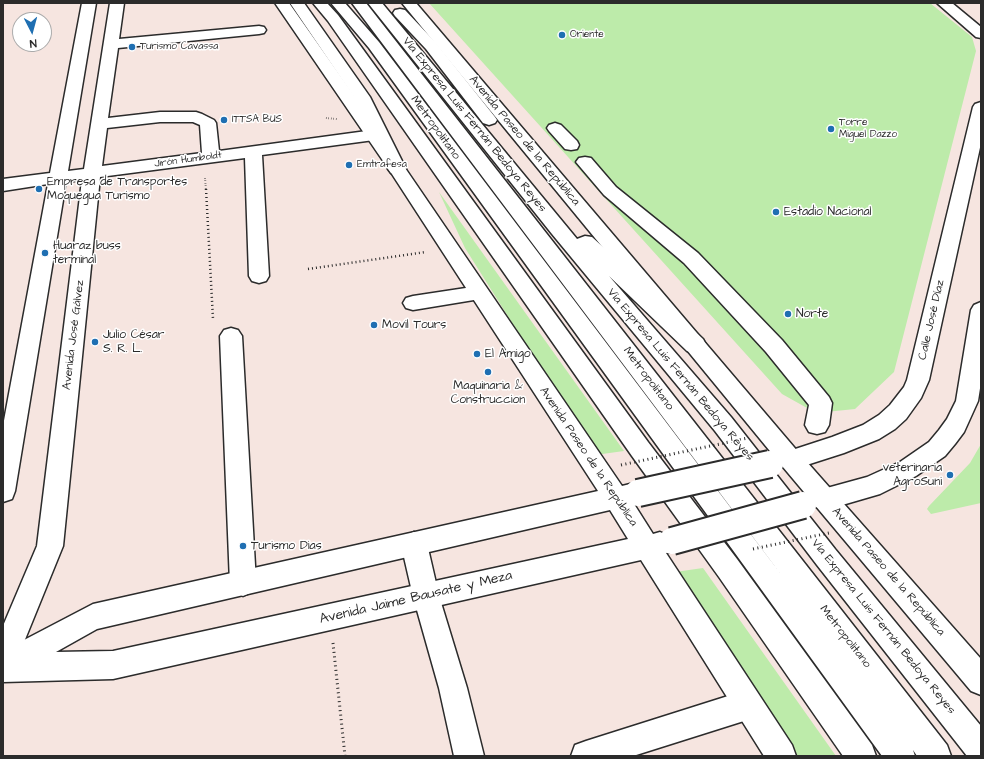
<!DOCTYPE html>
<meta charset="utf-8">
<style>
body{margin:0}
#map{position:relative;width:984px;height:759px;overflow:hidden;background:#f6e5e0;font-family:"Architects Daughter",sans-serif}
canvas{display:block}
.frame{position:absolute;inset:0;border:4px solid #2b2b2b;pointer-events:none}
.north{position:absolute;left:12px;top:12px;width:40px;height:40px;box-sizing:border-box;background:#fff;border:1px solid #aaa;border-radius:50%;rotate:174deg;font-size:11px;font-weight:700;line-height:16px;text-align:center;color:#2b2b2b}
.north::after{content:'';display:block;margin:auto;width:14px;height:18px;background:#1f6fb2;clip-path:polygon(50% 0,100% 100%,50% 72%,0 100%)}
</style>
<div id="map">
<canvas width="984" height="759"></canvas>
<div class="frame"></div>
<div class="north">N</div>
</div>
<script>
const g = document.querySelector('canvas').getContext('2d');
g.lineJoin = 'round';
function fill(path, color) { g.fillStyle = color; g.fill(path, 'evenodd'); }
const shape = rows => new Path2D(rows.map(r => 'M' + r).join(''));
function strokePath(path, color, width, dash) { g.strokeStyle = color; g.lineWidth = width; g.lineCap = dash ? 'butt' : 'round'; g.setLineDash(dash || []); g.stroke(path); }
function write(font, color, halo, rows, align = 'center') {
  g.font = font + ' "Architects Daughter",sans-serif'; g.lineWidth = 3; g.setLineDash([]); g.textBaseline = 'middle'; g.strokeStyle = halo; g.fillStyle = color; for (const [text, x, y, turn = 0] of rows) {
    g.save(); g.translate(x, y); g.rotate((+turn || 0) * Math.PI / 180); g.textAlign = isNaN(turn) ? turn : align; if (halo) g.strokeText(text, 0, 0); g.fillText(text, 0, 0); g.restore();
  }
}
const green = shape([
 [429,3,930,3,972,37,976,51,894,372,855,409,816,413,782,394],
 [439,192,624,451,595,455,465,248],
 [981,444,981,503,931,514,927,509,929,506,970,463],
 [703,568,836,756,798,756,675,572]
]);
const pathFar2 = shape([
 [326,118,337,119],
 [205,178,206,190]
]);
const pathFar1 = shape([
 [206,189,213,319],
 [308,269,426,252]
]);
const path = shape([
 [333,643,345,756]
]);
const minor = shape([
 [82,3,96,3,68,171,84,169,110,3,124,3,119,39,259,26,264,27,266,30,264,33,259,34,118,48,108,118,160,112,196,112,202,114,214,120,216,123,219,151,374,130,380,131,382,135,380,139,374,140,262,155,269,276,266,281,259,283,252,281,249,276,245,158,100,177,63,546,13,669,3,673,3,626,37,546,82,180,66,182,15,491,12,499,3,502,3,426,48,184,3,191,3,179,50,173,82,3],
 [160,122,193,122,200,125,202,153,102,166,107,128,160,122],
 [331,3,345,3,379,42,783,577,352,3,366,3,947,745,951,756,917,756,913,750,915,756,882,756,369,48,331,3],
 [937,3,952,3,981,27,981,38,976,37,937,3],
 [981,102,981,143,929,380,921,398,906,419,895,429,879,439,844,453,791,470,783,467,779,460,783,453,832,437,863,425,879,415,890,405,904,387,907,380,973,107,975,104,981,102],
 [555,123,561,125,577,141,579,145,577,149,571,150,565,149,549,131,547,128,549,125,555,123],
 [585,157,591,158,616,187,698,253,782,340,829,397,832,403,829,425,825,432,817,434,809,432,805,425,809,405,766,352,684,263,604,195,576,162,579,158,585,157],
 [479,286,486,288,489,293,486,298,413,310,406,308,403,303,406,298,413,296,479,286],
 [981,302,981,382,978,401,964,432,955,444,945,456,916,476,880,494,825,510,816,507,813,499,816,491,867,477,900,462,929,442,939,430,947,419,956,401,971,310,974,305,981,302],
 [231,328,238,330,242,336,256,583,252,592,243,596,234,592,230,583,220,336,224,330,231,328],
 [414,532,423,536,427,544,439,596,467,688,484,756,454,756,439,688,413,596,401,544,405,536,414,532],
 [747,690,757,695,762,705,757,715,747,720,633,756,571,756,575,745,586,741,747,690]
]);
const major = shape([
 [275,3,289,3,403,165,622,486,630,484,639,487,642,495,639,503,634,504,653,534,660,532,669,536,673,544,669,552,666,553,792,745,796,756,764,756,641,560,113,679,3,682,3,651,93,604,598,491,390,171,275,3],
 [610,510,628,539,113,651,56,652,97,629,610,510],
 [402,3,416,3,799,453,981,659,981,695,971,691,783,467,402,3]
]);
const highway = shape([
 [290,3,304,3,370,97,406,169,403,173,397,174,391,173,388,169,354,97,290,3],
 [313,3,327,3,338,15,648,442,737,559,872,745,876,756,843,756,719,577,632,456,328,21,313,3],
 [368,3,382,3,577,239,585,236,592,237,703,339,706,345,703,351,695,353,687,351,609,276,731,417,835,549,981,726,981,756,967,756,817,565,715,431,552,234,368,3],
 [400,9,405,10,436,43,495,117,497,120,495,123,489,125,483,123,426,49,395,16,393,13,395,10,400,9]
]);
const pathBridge = shape([
 [621,465,748,438],
 [753,549,829,533]
]);
const majorBridge = shape([
 [638,493,770,464],
 [672,541,803,505]
]);
const markers = [
 [562,35,4,"#1f6fb2"],
 [132,47,4,"#1f6fb2"],
 [224,120,4,"#1f6fb2"],
 [831,129,4,"#1f6fb2"],
 [349,165,4,"#1f6fb2"],
 [39,189,4,"#1f6fb2"],
 [776,212,4,"#1f6fb2"],
 [45,253,4,"#1f6fb2"],
 [788,314,4,"#1f6fb2"],
 [374,325,4,"#1f6fb2"],
 [95,342,4,"#1f6fb2"],
 [477,354,4,"#1f6fb2"],
 [488,372,4,"#1f6fb2"],
 [950,475,4,"#1f6fb2"],
 [243,546,4,"#1f6fb2"]
];
const farPoinames = [
 ["Oriente",570,35],
 ["Turismo Cavassa",140,47],
 ["ITTSA BUS",232,120],
 ["Torre",839,123],
 ["Miguel Dazzo",839,135],
 ["Emtrafesa",357,165]
];
const farStreetnames = [
 ["Jirón Humboldt",188,160,-8]
];
const streetNames = [
 ["Vía Expresa Luis Fernán Bedoya Reyes",474,125,51],
 ["Metropolitano",435,128,54],
 ["Avenida Paseo de la República",524,141,50],
 ["Calle José Díaz",932,320,-77],
 ["Avenida José Gálvez",74,335,-83],
 ["Vía Expresa Luis Fernán Bedoya Reyes",680,375,50],
 ["Metropolitano",648,379,53],
 ["Avenida Paseo de la República",588,457,56],
 ["Avenida Paseo de la República",888,572,49],
 ["Vía Expresa Luis Fernán Bedoya Reyes",883,627,51],
 ["Metropolitano",845,637,52]
];
const poiNames = [
 ["Empresa de Transportes",47,182],
 ["Moquegua Turismo",47,196],
 ["Estadio Nacional",784,212],
 ["Huaraz buss",53,246],
 ["terminal",53,260],
 ["Norte",796,314],
 ["Movil Tours",382,325],
 ["Julio César",103,335],
 ["S. R. L.",103,349],
 ["El Amigo",485,354],
 ["Maquinaria &",488,386,"center"],
 ["Construccion",488,400,"center"],
 ["veterinaria",942,468,"right"],
 ["AgroSuni",942,482,"right"],
 ["Turismo Dias",251,546]
];
const nearStreetnames = [
 ["Avenida Jaime Bausate y Meza",416,598,-13]
];
fill(green, '#bdebaa');
strokePath(minor, '#2b2b2b', 3);
strokePath(major, '#2b2b2b', 3);
strokePath(highway, '#2b2b2b', 3);
strokePath(pathFar2, '#2b2b2b', 2, [0.5, 2]);
strokePath(pathFar1, '#2b2b2b', 2.5, [1, 3]);
strokePath(path, '#2b2b2b', 3, [1, 3.5]);
fill(minor, '#fff');
fill(major, '#fff');
fill(highway, '#fff');
strokePath(majorBridge, '#2b2b2b', 30, []);
strokePath(pathBridge, '#2b2b2b', 3, [1, 3.5]);
strokePath(majorBridge, '#fff', 26);
for (const [x, y, r, color] of markers) { const dot = new Path2D(); dot.arc(x, y, r, 0, 2 * Math.PI); g.fillStyle = color; g.fill(dot); strokePath(dot, '#fff', 1.5); }
write('10px', '#2b2b2b', '#fff', farPoinames, 'left');
write('10px', '#2b2b2b', '#fff', farStreetnames);
write('12px', '#2b2b2b', '#fff', streetNames);
write('12px', '#2b2b2b', '#fff', poiNames, 'left');
write('14px', '#2b2b2b', '#fff', nearStreetnames);
</script>
